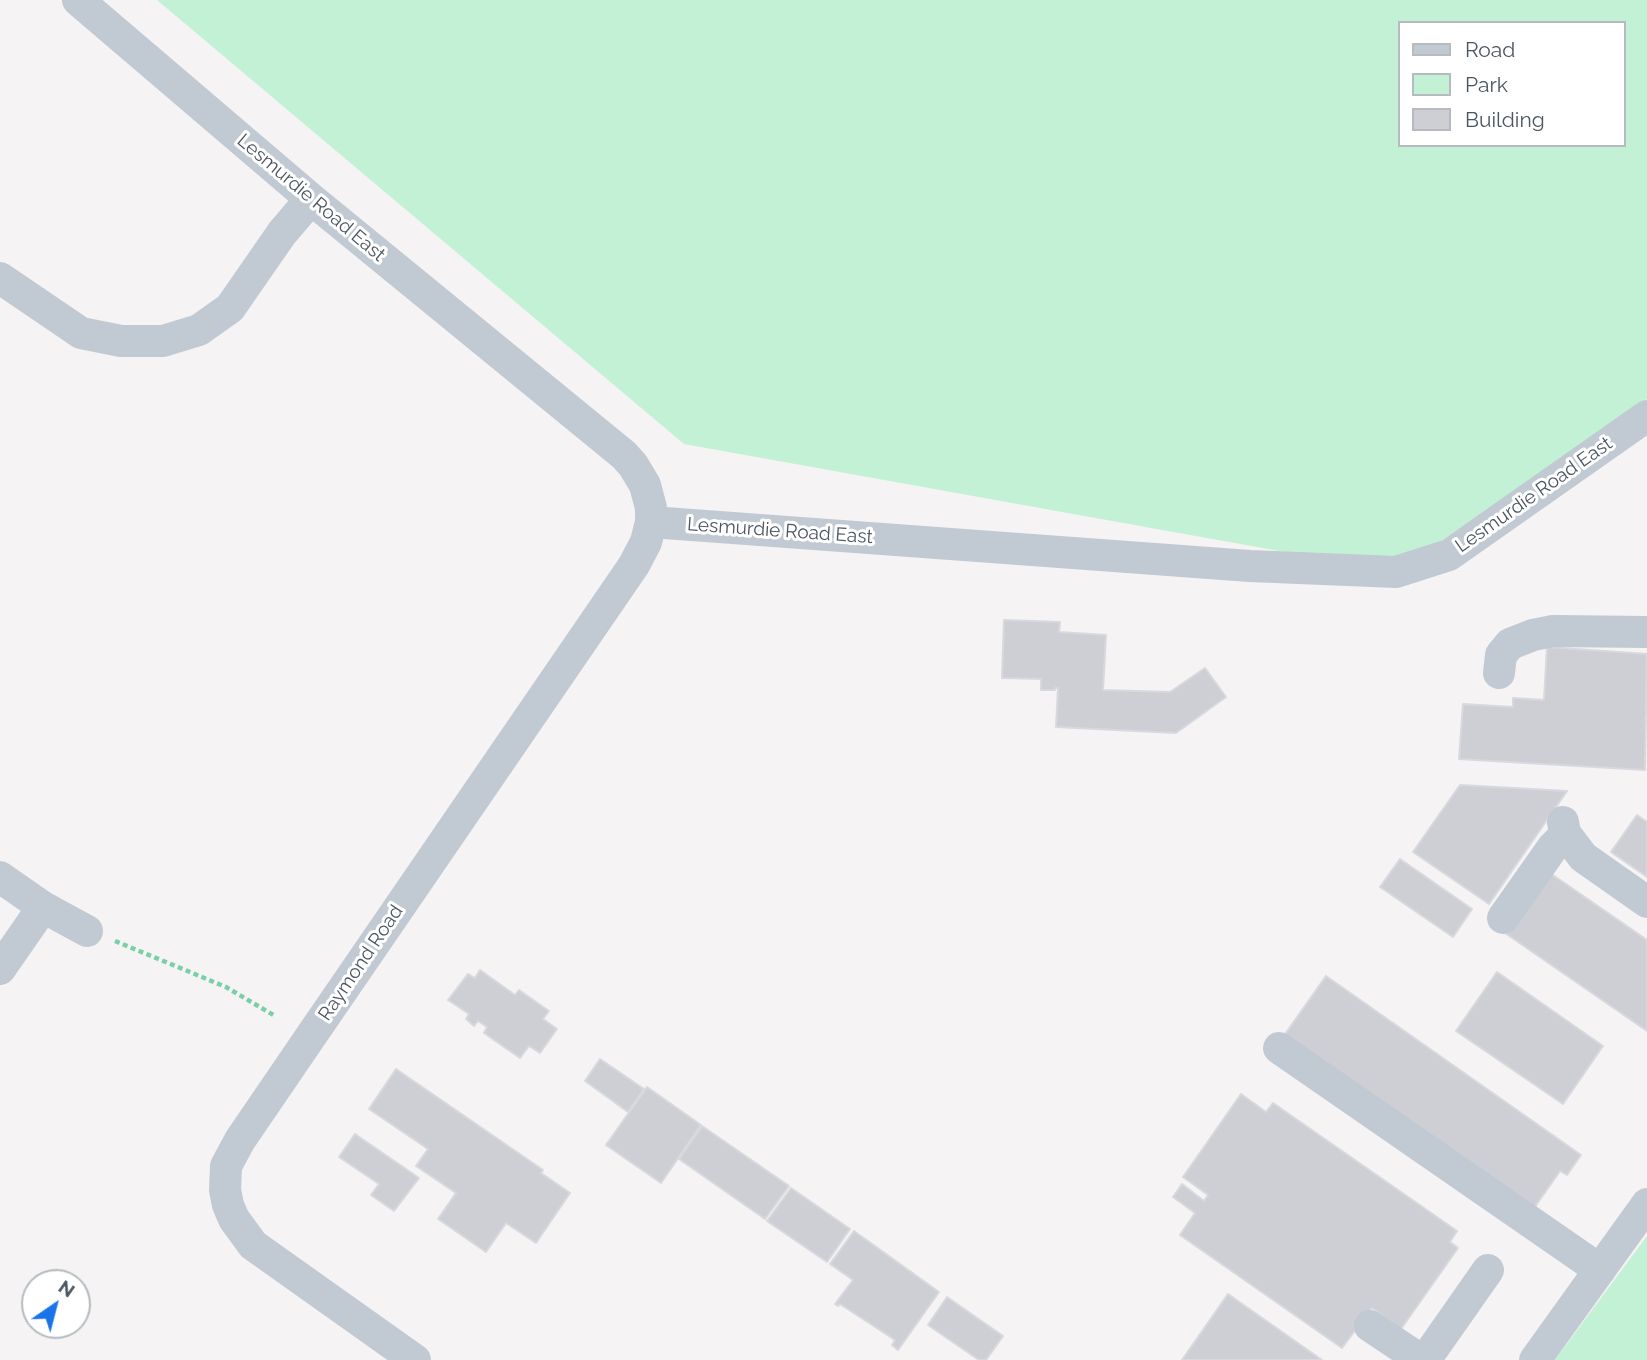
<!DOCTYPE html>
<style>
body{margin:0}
#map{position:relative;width:1647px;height:1360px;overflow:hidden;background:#f5f3f3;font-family:Raleway,sans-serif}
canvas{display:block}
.legend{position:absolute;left:1398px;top:21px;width:228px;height:126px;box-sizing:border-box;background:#fff;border:2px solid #b7bbc0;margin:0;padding:9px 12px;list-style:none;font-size:21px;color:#4a5661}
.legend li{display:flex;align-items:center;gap:14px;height:35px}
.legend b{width:35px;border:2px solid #b7bbc0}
.north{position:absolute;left:21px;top:1269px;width:70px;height:70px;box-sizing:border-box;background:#fff;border:2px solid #b7bbc0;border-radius:50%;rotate:35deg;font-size:19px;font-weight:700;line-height:28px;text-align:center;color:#4a5661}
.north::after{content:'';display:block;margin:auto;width:24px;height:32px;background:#1a73e8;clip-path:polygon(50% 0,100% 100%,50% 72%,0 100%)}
</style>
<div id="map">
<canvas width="1647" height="1360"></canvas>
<ul class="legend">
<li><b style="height:9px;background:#c1cad2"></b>Road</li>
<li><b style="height:19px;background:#c3f1d5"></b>Park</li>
<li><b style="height:19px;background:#cdcfd5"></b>Building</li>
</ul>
<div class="north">N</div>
</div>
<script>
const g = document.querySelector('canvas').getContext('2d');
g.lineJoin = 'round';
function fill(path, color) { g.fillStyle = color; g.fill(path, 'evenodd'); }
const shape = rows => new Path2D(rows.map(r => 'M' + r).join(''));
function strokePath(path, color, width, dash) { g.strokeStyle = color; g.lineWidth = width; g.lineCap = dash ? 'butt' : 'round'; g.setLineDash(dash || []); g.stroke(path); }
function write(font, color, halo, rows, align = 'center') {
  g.font = font + ' Raleway,sans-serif'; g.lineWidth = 6; g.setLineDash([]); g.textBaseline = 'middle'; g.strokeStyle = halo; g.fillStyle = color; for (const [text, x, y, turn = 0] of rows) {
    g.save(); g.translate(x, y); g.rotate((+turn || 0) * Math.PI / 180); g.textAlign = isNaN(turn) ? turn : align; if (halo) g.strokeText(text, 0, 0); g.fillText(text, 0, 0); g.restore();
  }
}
const green = shape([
 [157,0,1647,0,1647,399,1396,572,684,444],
 [1400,23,1624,23,1624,145,1400,145],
 [1647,1236,1647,1360,1555,1360]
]);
const building = shape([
 [1004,620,1060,622,1059,632,1106,635,1103,690,1170,692,1205,668,1226,697,1176,733,1056,727,1058,688,1055,688,1055,690,1041,690,1041,679,1002,678,1004,620],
 [1547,647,1647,654,1645,770,1459,759,1463,704,1513,707,1513,698,1544,700,1547,647],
 [1460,785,1567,791,1489,904,1413,852,1460,785],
 [1637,815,1647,822,1647,877,1611,852,1637,815],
 [1400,859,1472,909,1453,937,1380,887,1400,859],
 [1547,871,1647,940,1647,1031,1505,933,1547,871],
 [480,970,515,995,519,990,549,1011,543,1019,557,1029,540,1053,529,1046,520,1058,484,1033,487,1027,478,1021,474,1026,466,1019,469,1014,448,1000,468,974,475,978,480,970],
 [1497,972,1603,1046,1563,1104,1456,1031,1497,972],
 [1326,976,1581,1155,1567,1175,1560,1171,1532,1211,1283,1037,1326,976],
 [600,1059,644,1089,628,1112,585,1081,600,1059],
 [396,1069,543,1170,541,1173,570,1193,536,1243,506,1223,486,1252,438,1219,456,1193,416,1166,428,1149,369,1109,396,1069],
 [647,1087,701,1125,661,1183,606,1145,647,1087],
 [1241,1094,1266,1112,1273,1103,1457,1231,1450,1242,1458,1248,1401,1329,1372,1308,1342,1348,1180,1235,1195,1213,1173,1197,1182,1184,1204,1201,1208,1195,1183,1177,1241,1094],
 [702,1126,789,1186,765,1219,679,1159,702,1126],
 [355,1134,419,1178,394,1211,371,1195,379,1184,339,1157,355,1134],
 [791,1188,850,1229,827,1262,767,1221,791,1188],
 [854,1231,939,1292,898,1350,892,1345,895,1340,840,1304,838,1306,835,1304,853,1280,830,1264,854,1231],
 [1228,1294,1322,1360,1182,1360,1228,1294],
 [947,1297,1003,1336,986,1360,979,1360,928,1325,947,1297]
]);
const path = shape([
 [115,941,226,987,275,1016]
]);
const minor = shape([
 [78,0,311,199,624,455,633,465,645,485,651,508,651,522,1250,566,1396,572,1449,555,1647,416],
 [0,278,81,333,121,341,163,341,199,330,230,308,282,233,311,199],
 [1499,673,1501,655,1510,644,1533,635,1553,631,1647,632],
 [1563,822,1565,833,1583,857,1647,902],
 [0,877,43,907,87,931],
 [1503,918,1553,847,1560,840,1568,839],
 [0,969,43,907],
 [1279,1048,1600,1270],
 [1370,1326,1421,1360],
 [415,1360,253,1245,234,1219,228,1205,225,1190,226,1166,240,1140,311,1036,634,565,646,542,651,522],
 [1425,1360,1488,1270],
 [1535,1360,1647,1204]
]);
const streetNames = [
 ["Lesmurdie Road East",311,198,40],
 ["Lesmurdie Road East",1534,495,-35],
 ["Lesmurdie Road East",780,531,4],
 ["Raymond Road",361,963,-56]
];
fill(green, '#c3f1d5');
fill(building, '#cdcfd5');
strokePath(building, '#d7d9de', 2);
strokePath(path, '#7ad0a6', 4.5, [5, 3.5]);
strokePath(minor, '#c1cad2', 32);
write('19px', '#4a5661', '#fff', streetNames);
</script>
